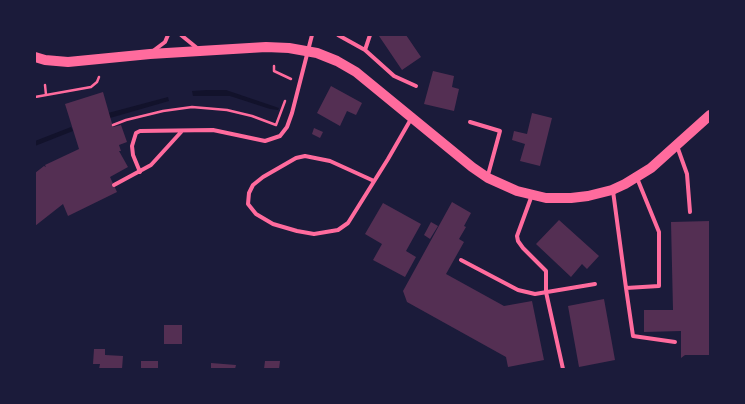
<!DOCTYPE html>
<style>
body{margin:0}
#map{position:relative;width:745px;height:404px;overflow:hidden;background:#1b1b3a;font-family:"Nunito Sans",sans-serif}
canvas{display:block}
.frame{position:absolute;inset:0;border:36px solid #1b1b3a;pointer-events:none}
</style>
<div id="map">
<canvas width="745" height="404"></canvas>
<div class="frame"></div>
</div>
<script>
const g = document.querySelector('canvas').getContext('2d');
g.lineJoin = 'round';
function fill(path, color) { g.fillStyle = color; g.fill(path, 'evenodd'); }
const shape = rows => new Path2D(rows.map(r => 'M' + r).join(''));
function strokePath(path, color, width, dash) { g.strokeStyle = color; g.lineWidth = width; g.lineCap = dash ? 'butt' : 'round'; g.setLineDash(dash || []); g.stroke(path); }
const water = shape([
 [207,90,226,90,279,108,278,110,270,109,230,96,193,96,192,91],
 [168,97,169,101,110,118,108,113],
 [71,127,73,131,35,146,35,141]
]);
const building = shape([
 [381,35,406,35,421,57,402,70,379,36],
 [433,71,454,76,452,87,459,89,454,111,424,104],
 [331,86,362,103,356,115,347,111,340,126,317,113],
 [103,92,113,127,121,125,127,142,119,145,121,151,119,151,128,167,110,177,117,192,68,216,63,204,35,226,35,173,44,166,46,167,45,165,79,149,65,104],
 [532,113,552,118,540,166,520,161,525,144,512,140,514,131,527,134],
 [314,128,323,132,320,138,312,134],
 [452,202,471,213,464,226,466,227,459,239,464,242,446,274,504,306,532,301,544,360,508,367,506,357,407,302,403,291],
 [383,203,421,224,406,251,416,257,405,277,373,260,382,244,365,234],
 [559,220,599,256,587,269,582,264,571,277,536,244],
 [710,221,710,355,685,355,681,358,681,331,644,332,644,310,673,310,671,222],
 [431,222,438,226,430,239,424,235],
 [604,299,615,360,579,367,568,306],
 [164,325,182,325,182,344,164,344],
 [94,349,105,349,105,355,123,356,122,369,99,369,100,364,93,364],
 [141,361,158,361,158,369,141,369],
 [265,361,280,361,279,369,264,369],
 [211,363,236,365,235,369,211,369]
]);
const path = shape([
 [274,66,274,71,291,79],
 [45,85,46,95],
 [35,97,91,87,97,82,99,77],
 [113,125,126,120,163,111,192,107,227,110,252,116,276,125,285,101]
]);
const service = shape([
 [181,35,197,48],
 [338,35,365,50,394,76,416,86],
 [365,50,370,35],
 [153,51,165,42,168,35],
 [470,122,500,131,488,175],
 [677,146,687,174,690,212],
 [140,172,133,155,132,146,136,133,140,131,213,130,265,141,280,136,287,127,292,113,312,35],
 [637,178,659,232,659,286,626,288,633,336,675,342],
 [374,181,330,161,305,156,296,158,263,177,253,185,249,193,248,204,256,214,273,224,297,231,314,234,338,230,348,223,388,159,411,119],
 [114,185,151,165,182,131],
 [613,191,626,288],
 [532,195,517,236,518,241,523,248,546,271,546,292,563,369],
 [461,260,518,290,535,294,595,284]
]);
const secondary = shape([
 [35,57,45,60,68,62,150,54,266,47,289,48,317,53,337,61,356,72,472,167,488,178,517,191,546,198,571,198,588,196,612,190,625,184,651,168,710,115]
]);
fill(water, '#12122b');
fill(building, '#542f53');
strokePath(path, '#ff6b9d', 2.5);
strokePath(service, '#ff6b9d', 4);
strokePath(secondary, '#ff6b9d', 10);
</script>
